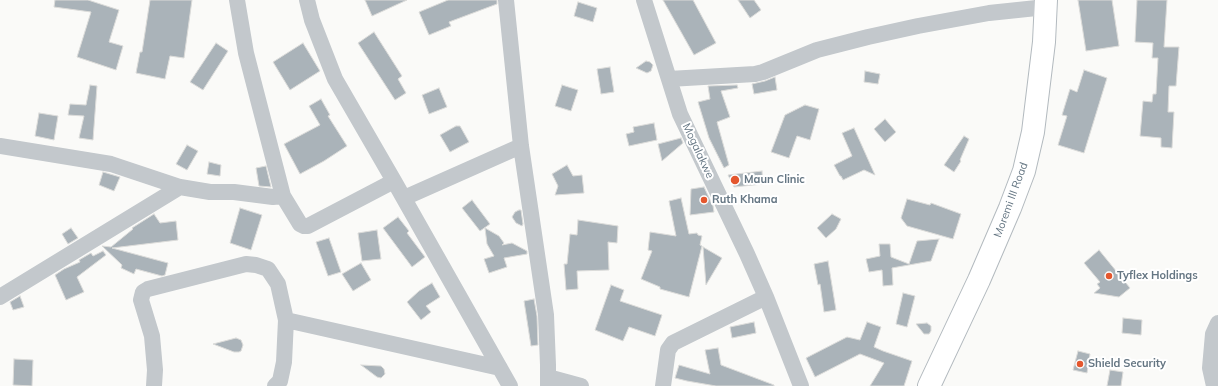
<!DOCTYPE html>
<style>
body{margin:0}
canvas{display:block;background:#fafaf8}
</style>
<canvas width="1218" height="386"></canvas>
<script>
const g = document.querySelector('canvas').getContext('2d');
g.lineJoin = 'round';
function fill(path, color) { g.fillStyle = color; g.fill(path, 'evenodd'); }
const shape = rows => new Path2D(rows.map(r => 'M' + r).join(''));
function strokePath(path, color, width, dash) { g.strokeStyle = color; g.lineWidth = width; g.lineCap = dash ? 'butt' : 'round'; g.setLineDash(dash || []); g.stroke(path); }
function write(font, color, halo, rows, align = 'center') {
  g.font = font + ' Mulish,sans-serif'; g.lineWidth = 4; g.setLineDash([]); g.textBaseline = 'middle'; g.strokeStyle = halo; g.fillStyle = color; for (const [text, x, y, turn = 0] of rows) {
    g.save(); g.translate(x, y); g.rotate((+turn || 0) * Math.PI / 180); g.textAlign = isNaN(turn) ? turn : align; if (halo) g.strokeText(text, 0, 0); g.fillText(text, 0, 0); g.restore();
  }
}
const building = shape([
 [55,0,88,0,119,10,109,42,123,46,116,70,77,57,91,12,54,7,55,0],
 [150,0,192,0,184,58,170,56,165,79,136,73,140,52,142,52,150,0],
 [365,0,407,0,372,16,365,0],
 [448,0,497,0,497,4,449,22,451,26,429,35,419,12,448,0],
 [663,0,693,0,716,43,694,55,663,0],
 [738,0,754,0,761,10,750,18,738,0],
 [1078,0,1112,0,1119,46,1086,51,1078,0],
 [1137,0,1167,0,1164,47,1179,47,1176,86,1169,86,1168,112,1174,112,1172,148,1161,147,1161,138,1140,136,1143,101,1152,102,1153,94,1156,94,1158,58,1152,58,1153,43,1135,42,1137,0],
 [578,2,597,8,593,22,574,16,578,2],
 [374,32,402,76,398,79,406,93,395,100,358,43,374,32],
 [216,43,228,51,203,90,190,82,216,43],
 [303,43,320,71,290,90,273,62,303,43],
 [646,61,650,62,653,65,651,71,647,73,636,68,646,61],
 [610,67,614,92,601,94,597,69,610,67],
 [1084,70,1107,78,1084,153,1058,145,1067,116,1062,115,1070,89,1077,92,1084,70],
 [865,71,880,74,878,84,864,82,865,71],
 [775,77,777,90,754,94,752,84,765,81,775,77],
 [90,85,97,86,93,140,79,138,84,116,68,115,70,104,86,105,90,85],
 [562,85,578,90,571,111,555,106,562,85],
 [737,85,738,88,721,91,730,117,717,122,729,165,724,168,709,138,698,102,710,99,708,86,737,85],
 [439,88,447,107,429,114,422,95,439,88],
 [321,99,330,115,328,116,347,146,324,161,300,174,284,144,320,125,309,106,321,99],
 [805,105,819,109,810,140,797,136,789,158,771,152,785,115,805,105],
 [39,113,58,116,54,140,35,136,39,113],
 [885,119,896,132,885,142,874,129,885,119],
 [654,123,657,140,629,146,626,134,634,132,633,127,654,123],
 [456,126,460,126,469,142,450,152,440,135,456,126],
 [854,128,875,175,864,170,843,180,841,176,840,176,834,165,852,156,842,133,854,128],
 [964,136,969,139,960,160,961,161,954,172,944,165,964,136],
 [681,138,683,143,662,161,658,144,681,138],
 [187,145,198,151,187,170,176,164,187,145],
 [209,162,221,165,220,176,207,174,209,162],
 [567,165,573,176,582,175,584,193,555,195,558,186,552,174,567,165],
 [266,166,271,187,259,186,256,168,266,166],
 [762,171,763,184,734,187,728,175,762,171],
 [103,172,120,177,114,191,99,185,103,172],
 [704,187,713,206,714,212,690,215,691,189,704,187],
 [681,198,689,234,697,233,698,235,702,236,700,245,702,246,689,297,660,289,660,287,641,279,652,251,648,250,650,232,676,236,669,201,681,198],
 [907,199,930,205,931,203,961,214,953,239,907,226,901,218,907,199],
 [472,200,490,224,480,231,462,208,472,200],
 [240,208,262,215,251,250,230,243,240,208],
 [519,210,521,210,523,224,522,226,516,223,512,217,515,212,519,210],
 [154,214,160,223,176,221,178,240,112,248,168,263,165,275,162,276,136,269,134,274,121,268,122,265,102,246,111,247,133,229,132,228,154,214],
 [832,214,841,219,836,229,826,238,817,228,832,214],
 [398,217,409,231,407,233,425,257,412,267,383,228,398,217],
 [578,220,618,226,617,243,608,242,609,270,577,271,578,289,566,290,564,264,567,264,570,234,577,235,578,220],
 [71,228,78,238,68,244,62,234,71,228],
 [485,228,499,236,504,243,502,245,512,243,527,251,527,254,504,258,507,267,489,273,484,259,494,256,487,244,485,228],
 [377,230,381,259,362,261,358,233,377,230],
 [329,238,341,272,328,276,316,242,329,238],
 [939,239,931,261,892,268,893,285,883,286,882,270,869,272,866,259,880,256,879,244,890,244,891,257,909,264,917,241,939,239],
 [703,247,722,258,706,285,703,247],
 [1099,250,1130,288,1119,297,1094,293,1100,288,1097,284,1100,282,1084,263,1099,250],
 [103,251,106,255,77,277,84,292,66,300,55,275,64,269,80,262,79,260,91,253,93,256,103,251],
 [828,261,836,310,824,312,820,284,818,285,814,264,828,261],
 [361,263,371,280,353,291,342,274,361,263],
 [432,283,440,297,426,306,431,312,421,320,407,302,419,291,432,283],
 [611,285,624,290,620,301,662,315,655,336,629,327,623,341,595,330,611,285],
 [903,293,915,296,907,327,896,324,903,293],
 [20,296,24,307,13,310,10,302,20,296],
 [534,299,537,316,538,345,531,346,524,301,534,299],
 [1123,318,1142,320,1141,335,1122,333,1123,318],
 [754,322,756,333,732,338,730,327,754,322],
 [867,322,881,327,874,347,883,351,912,361,904,386,870,386,884,363,860,354,815,377,806,358,847,337,860,340,867,322],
 [927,323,931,326,931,331,929,334,924,334,916,324,927,323],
 [236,338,241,340,243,345,241,351,239,352,234,352,213,344,236,338],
 [718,348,721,365,774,385,774,386,716,386,687,381,675,378,679,365,710,374,705,350,718,348],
 [1078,351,1090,354,1087,373,1073,370,1078,351],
 [14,359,33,360,32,386,13,385,14,359],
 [361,365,381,366,384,369,385,374,381,378,377,377,361,365],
 [1110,370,1123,372,1121,386,1107,386,1110,370]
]);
const street = shape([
 [237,0,246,53,283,196,300,224,304,226,308,226,394,181],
 [307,0,312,20,335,79,394,181,510,386],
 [506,0,521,146,546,315,548,365,548,386],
 [644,0,680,114,747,254,766,297,801,386],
 [669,79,755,74,763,72,817,50,868,37,918,26,989,13,1046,7],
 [0,146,111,164,180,187,210,192,234,192,273,197,283,196],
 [404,198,521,146],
 [0,297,180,187],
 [286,320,500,368],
 [548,377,581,386],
 [154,386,155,370,152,336,141,300,143,292,148,289,246,264,256,265,268,269,278,284,286,320,284,362,280,381,275,386],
 [663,386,668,350,673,343,766,297],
 [1214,386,1210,368,1213,334,1218,323]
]);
const secondary = shape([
 [929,386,979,280,1010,208,1024,171,1033,132,1044,42,1046,0]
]);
const markers = [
 [735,180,5,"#e4572e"],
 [704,200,4,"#e4572e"],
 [1109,276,4,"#e4572e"],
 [1080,364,4,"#e4572e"]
];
const streetNames = [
 ["Mogalakwe",698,151,65],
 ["Moremi III Road",1011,200,-70]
];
const poiNames = [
 ["Maun Clinic",744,180],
 ["Ruth Khama",712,200],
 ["Tyflex Holdings",1117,276],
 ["Shield Security",1088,364]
];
fill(building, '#aab3b9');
strokePath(building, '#dcdcda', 1);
strokePath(secondary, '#b3babf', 24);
strokePath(street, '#c3c8cc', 16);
strokePath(secondary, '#fff', 22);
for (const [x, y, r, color] of markers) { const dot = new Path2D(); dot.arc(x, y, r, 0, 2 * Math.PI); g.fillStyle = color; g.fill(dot); strokePath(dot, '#fff', 1.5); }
write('11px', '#657683', '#fff', streetNames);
write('bold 11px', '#657683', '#fff', poiNames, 'left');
</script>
